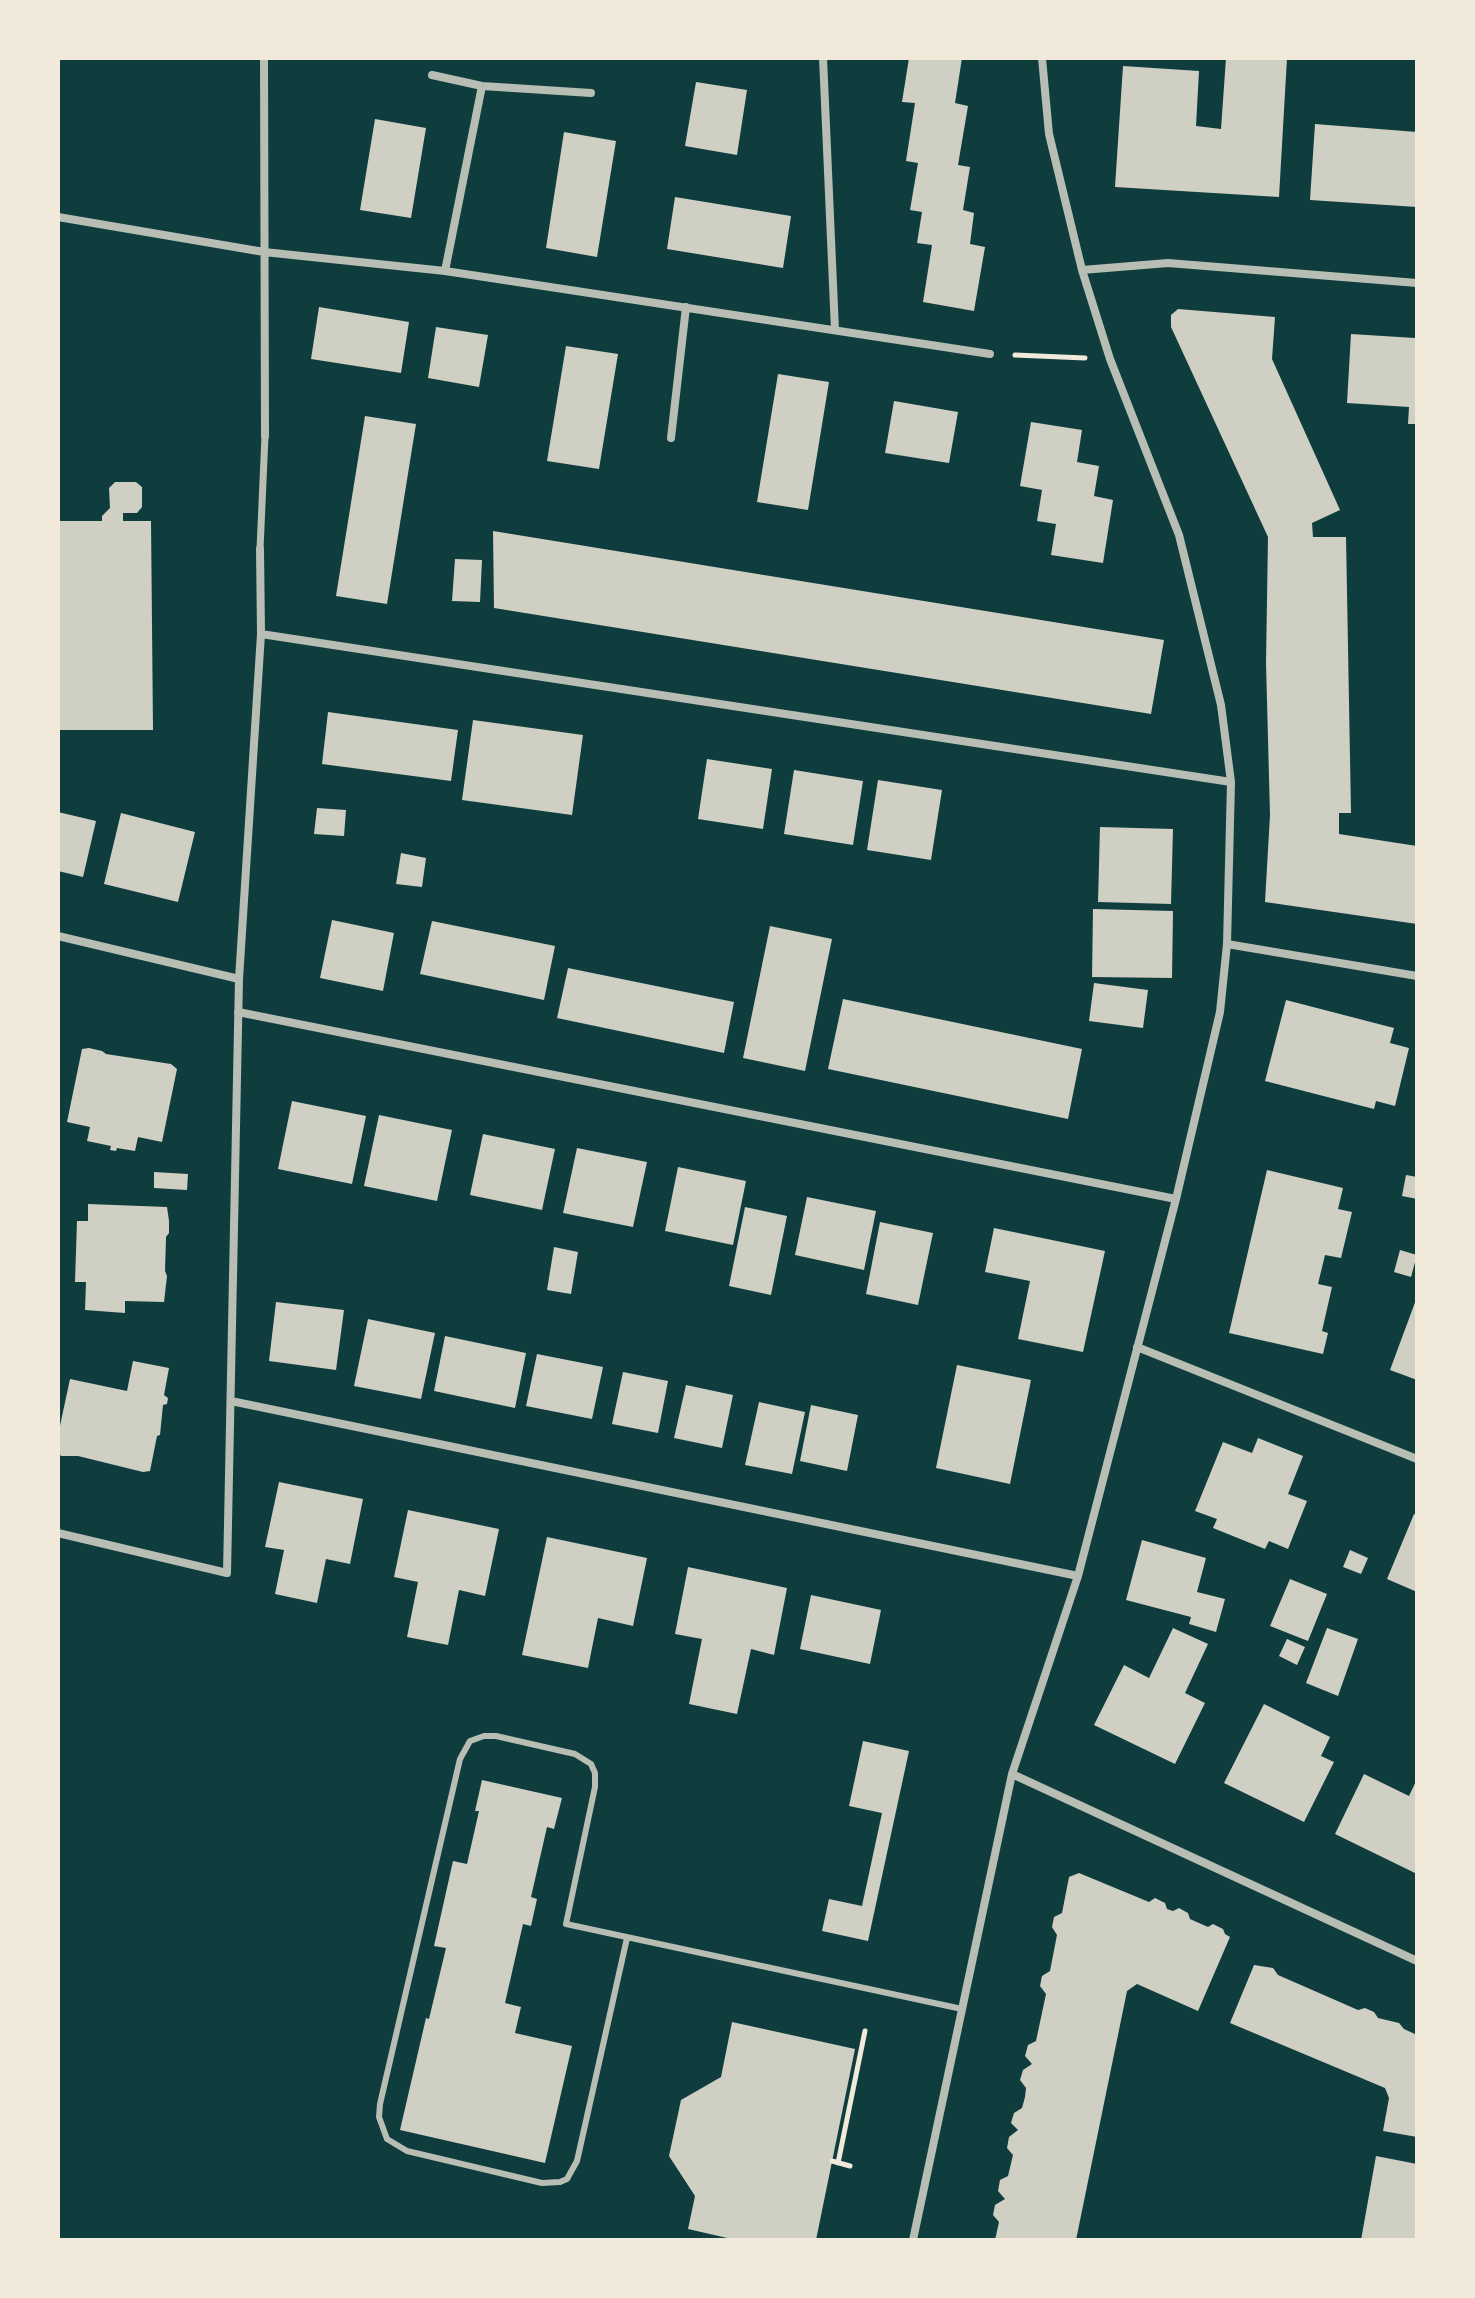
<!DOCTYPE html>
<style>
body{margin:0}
#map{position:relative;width:1475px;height:2298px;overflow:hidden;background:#0f3d3e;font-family:Overpass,sans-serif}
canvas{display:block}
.frame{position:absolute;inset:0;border:60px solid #f1e9da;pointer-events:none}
</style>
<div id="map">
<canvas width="1475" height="2298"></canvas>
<div class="frame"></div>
</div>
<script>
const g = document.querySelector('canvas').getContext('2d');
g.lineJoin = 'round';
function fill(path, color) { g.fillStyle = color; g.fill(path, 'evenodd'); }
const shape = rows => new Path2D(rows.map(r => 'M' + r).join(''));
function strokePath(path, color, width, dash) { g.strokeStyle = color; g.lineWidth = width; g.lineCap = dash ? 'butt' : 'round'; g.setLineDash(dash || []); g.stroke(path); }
const building = shape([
 [909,58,962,58,955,103,968,106,958,165,970,167,963,210,974,213,970,244,985,247,974,311,923,302,932,245,917,243,922,212,910,210,918,163,906,161,915,103,902,102],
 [1226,58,1287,58,1279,197,1115,187,1123,66,1199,71,1196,126,1221,129],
 [696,82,747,90,737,155,685,146],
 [375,119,426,128,411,218,360,210],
 [1315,124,1417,132,1417,207,1310,200],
 [564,132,616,141,597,257,546,248],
 [675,197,791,216,783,268,667,249],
 [319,307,409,322,401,373,311,359],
 [1178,309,1275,317,1272,359,1340,510,1312,523,1313,537,1346,537,1351,813,1339,813,1339,834,1417,846,1417,924,1265,902,1270,815,1266,663,1268,537,1171,327,1171,315],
 [436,327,488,335,479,387,428,378],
 [1351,334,1415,338,1417,424,1408,424,1409,407,1347,403],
 [566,346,618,354,599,469,547,461],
 [778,374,829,382,808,510,757,502],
 [894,401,958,412,949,463,885,453],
 [365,416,416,424,387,604,336,596],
 [1031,422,1082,430,1077,462,1099,466,1094,496,1113,500,1103,563,1051,555,1056,524,1037,521,1042,490,1020,486],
 [115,482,136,482,142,487,142,507,137,513,123,513,123,521,151,521,153,730,58,730,58,521,102,521,102,516,110,508,109,488],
 [493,531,1164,640,1151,714,494,608],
 [455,559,482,560,480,602,452,601],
 [328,712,458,730,451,781,322,764],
 [473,720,583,735,572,815,462,800],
 [707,759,772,769,763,829,698,819],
 [794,770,863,781,853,845,784,834],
 [878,780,942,790,931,860,867,850],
 [317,808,346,810,344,836,314,834],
 [58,812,96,821,83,877,58,871],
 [121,813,195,832,178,902,104,884],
 [1100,827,1173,829,1171,904,1098,902],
 [401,853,426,858,422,887,396,884],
 [1093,909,1173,911,1172,978,1092,977],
 [332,920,394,933,383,991,320,978],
 [432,921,555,946,544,1000,420,974],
 [770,926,832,939,805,1071,743,1058],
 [568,968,734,1002,724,1053,557,1018],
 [1094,983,1148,990,1143,1028,1089,1021],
 [843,999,1082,1049,1068,1119,828,1069],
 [1286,1000,1394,1028,1390,1043,1409,1048,1395,1106,1376,1101,1374,1109,1265,1081],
 [89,1048,102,1051,106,1054,171,1064,177,1069,162,1142,138,1137,135,1151,117,1148,116,1151,110,1150,111,1146,87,1141,90,1127,67,1122,82,1049],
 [292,1101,366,1116,352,1184,278,1169],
 [379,1115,452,1130,437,1201,364,1186],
 [483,1134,555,1149,542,1210,470,1195],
 [577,1148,647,1162,633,1227,563,1213],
 [678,1167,746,1181,733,1245,665,1231],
 [1267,1170,1343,1188,1338,1209,1352,1212,1341,1258,1325,1255,1318,1284,1332,1287,1322,1331,1328,1333,1323,1354,1229,1333],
 [154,1172,188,1174,187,1190,154,1188],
 [1406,1175,1417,1177,1417,1199,1402,1196],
 [807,1197,876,1211,864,1270,795,1255],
 [88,1204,167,1207,169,1221,169,1233,166,1237,165,1271,167,1276,164,1302,125,1301,125,1313,85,1310,86,1282,75,1282,77,1221,88,1221],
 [745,1207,787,1216,771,1295,729,1286],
 [880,1222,933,1233,918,1305,866,1294],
 [994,1228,1105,1251,1083,1352,1018,1339,1030,1281,985,1272],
 [554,1247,578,1252,571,1294,547,1290],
 [1400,1250,1417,1255,1411,1277,1394,1272],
 [1417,1297,1417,1380,1390,1370],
 [276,1302,344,1310,336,1370,269,1361],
 [368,1319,435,1333,421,1399,354,1386],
 [445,1336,526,1353,515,1408,434,1391],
 [537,1354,603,1367,592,1419,526,1406],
 [133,1361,169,1368,164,1395,168,1398,167,1404,163,1405,160,1435,157,1436,150,1471,143,1472,78,1456,61,1456,58,1452,58,1435,70,1379,127,1391],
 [957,1365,1031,1380,1010,1484,936,1468],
 [623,1372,668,1381,658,1433,612,1424],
 [686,1385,733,1395,722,1448,674,1438],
 [759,1402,805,1412,792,1474,745,1465],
 [811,1405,858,1415,847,1471,800,1461],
 [1258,1438,1303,1456,1288,1494,1307,1501,1288,1549,1269,1541,1265,1549,1213,1528,1217,1519,1195,1511,1223,1442,1252,1453],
 [279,1482,363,1499,350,1564,326,1559,317,1603,275,1594,284,1550,265,1547],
 [408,1510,499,1529,485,1596,459,1590,448,1645,407,1637,418,1582,394,1577],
 [1414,1514,1417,1515,1417,1592,1387,1579],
 [547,1537,647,1558,633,1626,598,1618,588,1668,522,1655],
 [1142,1540,1206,1558,1197,1592,1225,1599,1216,1632,1189,1624,1191,1617,1126,1600],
 [1350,1550,1368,1558,1361,1574,1343,1567],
 [688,1567,787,1588,774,1655,751,1649,737,1714,689,1704,702,1639,675,1634],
 [1290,1579,1327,1594,1308,1641,1270,1626],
 [811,1595,881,1610,870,1664,800,1649],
 [1173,1628,1208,1644,1185,1693,1205,1703,1175,1764,1094,1725,1124,1665,1149,1678],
 [1327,1628,1358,1639,1338,1696,1306,1683],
 [1287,1639,1305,1647,1297,1665,1279,1656],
 [1264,1704,1330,1737,1321,1756,1334,1762,1304,1822,1224,1783],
 [863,1741,909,1751,868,1941,822,1931,829,1899,862,1906,882,1813,849,1806],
 [1364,1774,1409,1796,1417,1779,1417,1874,1335,1834],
 [482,1780,562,1798,554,1829,547,1827,531,1897,537,1899,531,1926,523,1924,505,2003,521,2007,515,2033,572,2046,545,2163,400,2130,426,2018,429,2019,446,1948,434,1946,453,1861,467,1864,479,1811,475,1811],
 [1079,1873,1149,1902,1155,1898,1165,1903,1167,1909,1173,1911,1179,1908,1188,1913,1190,1919,1208,1927,1213,1924,1223,1929,1225,1934,1230,1937,1198,2011,1137,1984,1127,1991,1076,2240,995,2240,999,2222,993,2215,995,2205,1005,2199,998,2191,1000,2180,1008,2176,1013,2155,1007,2148,1009,2137,1018,2130,1011,2123,1014,2113,1022,2108,1025,2097,1026,2088,1020,2080,1023,2070,1032,2064,1025,2056,1028,2045,1036,2041,1046,1994,1040,1986,1042,1976,1050,1971,1057,1935,1052,1927,1054,1917,1062,1913,1069,1877],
 [1254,1965,1273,1968,1278,1975,1358,2010,1365,2008,1374,2012,1378,2018,1399,2023,1404,2029,1417,2035,1417,2137,1383,2131,1389,2098,1385,2088,1230,2023],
 [732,2022,855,2049,816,2240,736,2240,688,2229,695,2196,669,2156,681,2100,721,2077],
 [1376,2156,1417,2164,1417,2240,1361,2240]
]);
const path = shape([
 [1015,355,1085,358],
 [832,2161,850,2166],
 [838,2163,865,2031]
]);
const service = shape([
 [627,1938,577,2161,567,2179,560,2182,542,2183,407,2151,387,2139,379,2117,380,2104,460,1759,470,1741,484,1736,496,1736,575,1754,591,1764,595,1773,595,1787,566,1924,962,2009]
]);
const pedestrian = shape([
 [260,549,265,436]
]);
const minor = shape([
 [264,58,265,436],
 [823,58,835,330],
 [432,75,482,86,591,93],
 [58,217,264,252,445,271,990,354],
 [1082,270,1168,263,1417,283],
 [445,271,482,86],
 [671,438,686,307],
 [261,634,1231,782],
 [58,936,239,979],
 [1227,944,1417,976],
 [238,1012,1176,1199],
 [1137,1347,1417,1459],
 [231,1401,1078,1576],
 [58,1533,227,1573,239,979,261,634,260,549],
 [1012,1774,1417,1961],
 [913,2240,1012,1774,1078,1576,1176,1199,1220,1012,1227,944,1231,782,1221,705,1179,535,1110,359,1082,270,1049,134,1042,58]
]);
fill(building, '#cfcfc3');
strokePath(path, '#f1e9da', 5);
strokePath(service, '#b8beb3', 6);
strokePath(pedestrian, '#b8beb3', 7);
strokePath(minor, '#b8beb3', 8);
</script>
